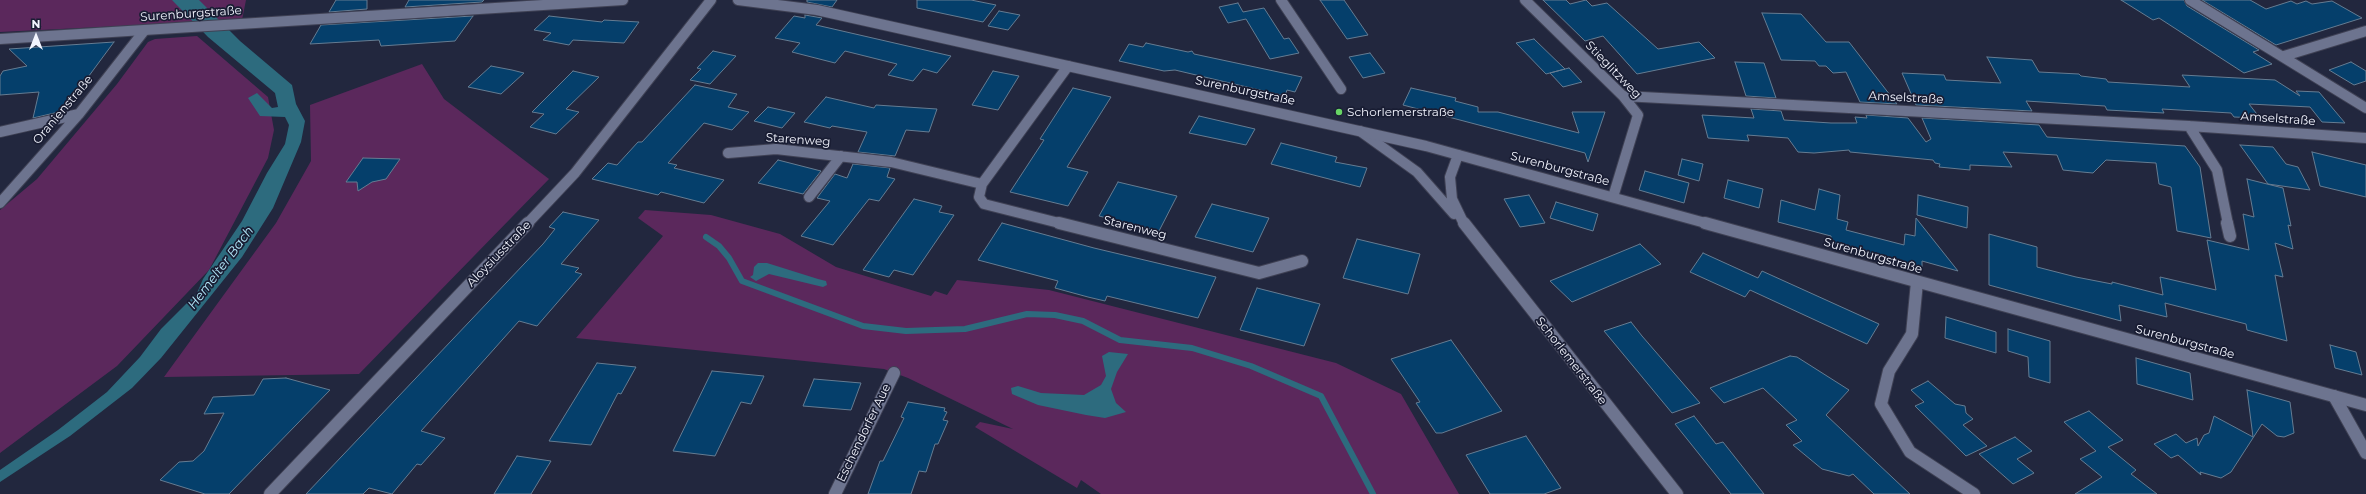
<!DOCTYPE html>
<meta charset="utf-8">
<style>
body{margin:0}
#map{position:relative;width:2366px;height:494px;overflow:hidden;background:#22273e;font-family:Montserrat,sans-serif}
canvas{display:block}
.north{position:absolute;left:16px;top:16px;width:40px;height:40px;-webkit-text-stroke:3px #191d33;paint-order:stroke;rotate:0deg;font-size:11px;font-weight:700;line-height:16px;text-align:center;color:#f2f4fe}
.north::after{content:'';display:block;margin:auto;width:14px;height:18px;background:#f2f4fe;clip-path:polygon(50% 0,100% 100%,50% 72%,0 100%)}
</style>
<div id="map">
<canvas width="2366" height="494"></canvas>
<div class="north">N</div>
</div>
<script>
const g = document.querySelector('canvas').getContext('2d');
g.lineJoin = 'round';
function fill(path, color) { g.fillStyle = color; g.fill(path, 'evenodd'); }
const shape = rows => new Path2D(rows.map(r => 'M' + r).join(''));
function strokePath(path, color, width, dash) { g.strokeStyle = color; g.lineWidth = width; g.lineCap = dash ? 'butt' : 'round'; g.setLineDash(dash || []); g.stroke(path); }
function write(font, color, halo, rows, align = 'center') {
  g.font = font + ' Montserrat,sans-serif'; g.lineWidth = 3.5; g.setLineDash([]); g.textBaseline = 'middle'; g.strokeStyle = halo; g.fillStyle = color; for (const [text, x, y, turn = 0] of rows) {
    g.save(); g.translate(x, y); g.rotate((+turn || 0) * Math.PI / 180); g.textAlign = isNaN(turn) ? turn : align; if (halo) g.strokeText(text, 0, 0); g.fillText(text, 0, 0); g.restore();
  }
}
const green = shape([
 [0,0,246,0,242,20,0,32],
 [197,36,268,97,274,130,268,158,209,270,117,366,0,453,0,210,37,179,117,84,148,42,155,39],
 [422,64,444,99,549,179,359,374,164,377,276,223,311,161,310,105],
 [645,210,711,215,780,234,836,267,931,296,935,291,947,295,957,280,1049,290,1336,363,1401,394,1459,494,1101,494,1081,480,1077,488,975,427,980,422,1013,429,908,378,884,369,576,338,663,236,638,218]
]);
const water = shape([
 [172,0,199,0,240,41,292,85,296,104,305,121,301,142,273,208,242,257,161,358,132,388,70,436,0,482,0,470,58,430,107,392,140,357,161,329,197,293,203,279,242,221,267,173,285,144,289,125,285,117,260,116,248,98,257,93,272,108,278,107,275,93,208,37],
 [758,263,767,263,818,279,826,281,827,285,823,287,769,274,756,281,750,277,753,275,754,267],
 [1109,352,1128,354,1117,372,1111,389,1116,403,1126,412,1105,418,1086,415,1038,405,1012,394,1011,388,1018,386,1041,393,1084,395,1101,385,1106,376,1102,356]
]);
const stream = shape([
 [706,237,719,246,729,258,742,281,863,326,906,331,965,329,1027,314,1055,315,1083,321,1120,340,1192,348,1251,366,1321,396,1373,494]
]);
const building = shape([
 [336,0,367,0,367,9,329,12,336,0],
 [409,0,484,0,482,2,405,7,409,0],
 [807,0,837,0,832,7,807,2,807,0],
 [917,0,971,0,996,5,983,22,917,8,917,0],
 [1320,0,1344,0,1368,35,1347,39,1320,0],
 [1543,0,1566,0,1570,4,1586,0,1592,6,1607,3,1658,49,1699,42,1715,58,1637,74,1603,36,1585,41,1543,0],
 [2121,0,2184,0,2187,6,2259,50,2253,52,2272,64,2244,73,2159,18,2153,20,2121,0],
 [2202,0,2250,0,2266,9,2291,1,2297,4,2306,1,2312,4,2332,1,2362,18,2276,45,2202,0],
 [1238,3,1243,12,1264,8,1284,39,1289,38,1299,53,1270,59,1246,19,1228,23,1219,7,1238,3],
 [999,11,1020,15,1008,30,988,26,999,11],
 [1762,13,1801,14,1826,42,1849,42,1897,104,1860,102,1846,72,1833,73,1826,66,1819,66,1815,61,1781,60,1762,13],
 [805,15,822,18,816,25,951,56,937,73,923,69,913,81,888,75,897,64,845,51,835,63,792,52,800,43,775,38,794,16,805,18,805,15],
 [473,16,455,41,381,46,379,40,310,44,321,25,473,16],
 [549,16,602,22,604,20,639,22,624,43,573,40,569,45,543,40,551,33,534,30,549,16],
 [1534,39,1565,69,1546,74,1516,43,1534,39],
 [114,42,63,111,33,118,39,92,0,95,0,76,3,71,27,66,9,49,114,42],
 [1146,43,1188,52,1192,51,1194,54,1302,77,1295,92,1287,90,1285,96,1175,70,1164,71,1119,61,1129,44,1143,47,1146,43],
 [713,51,736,56,710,84,690,80,701,69,697,68,713,51],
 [1370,53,1385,73,1363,78,1349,57,1370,53],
 [1987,57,2032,60,2039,72,2079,74,2081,76,2106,79,2108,82,2190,87,2182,75,2275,80,2300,96,2296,91,2319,92,2345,123,2322,122,2310,107,2249,104,2260,118,2234,117,2231,113,2162,109,2164,113,2107,110,2105,106,2026,101,2032,111,1916,105,1902,73,1944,75,1946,80,2001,83,1987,57],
 [1735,62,1764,63,1776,98,1746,96,1735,62],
 [2351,62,2366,71,2366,81,2354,85,2329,70,2351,62],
 [491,66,512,70,524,73,501,94,468,87,491,66],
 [1569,68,1582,82,1563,87,1550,73,1569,68],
 [573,71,599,77,566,109,579,112,556,134,530,127,544,114,532,112,573,71],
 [993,71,1019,76,998,110,972,105,993,71],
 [695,85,737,94,728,107,749,112,732,130,704,123,668,163,677,165,674,168,724,180,704,203,661,192,658,195,592,179,608,163,617,165,638,142,642,142,695,85],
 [1073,88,1111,97,1067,167,1088,172,1068,206,1010,192,1044,140,1040,139,1073,88],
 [1411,88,1456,98,1455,101,1478,107,1478,112,1498,112,1579,133,1572,112,1605,112,1588,162,1585,153,1403,105,1411,88],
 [826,97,874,108,876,105,937,109,929,132,906,130,895,156,858,152,867,132,832,126,830,128,804,122,826,97],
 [768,107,795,113,782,128,754,121,768,107],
 [1751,109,1781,111,1784,120,1831,123,1857,123,1855,117,1867,118,1866,115,1908,118,1926,142,1931,139,1922,118,2039,125,2047,137,2185,146,2200,167,2211,238,2177,231,2171,187,2159,184,2156,163,2106,160,2093,173,2082,172,2063,170,2057,155,2003,152,2012,167,1970,165,1970,170,1939,167,1940,164,1935,163,1933,160,1850,152,1849,150,1814,153,1798,152,1788,138,1747,135,1749,141,1708,138,1702,115,1754,118,1751,109],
 [1199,116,1255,129,1246,145,1189,133,1199,116],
 [1281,143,1337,157,1335,162,1367,168,1360,187,1271,164,1281,143],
 [2240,145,2273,147,2286,164,2298,167,2310,190,2268,184,2240,145],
 [2312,152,2366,165,2366,197,2320,186,2312,152],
 [363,158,400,159,386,179,372,182,358,191,357,182,346,182,363,158],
 [1682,159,1703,164,1699,181,1678,175,1682,159],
 [778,160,821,171,803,194,758,183,778,160],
 [853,164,890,168,887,177,895,179,879,201,869,199,833,245,801,236,830,201,817,198,835,174,847,178,853,164],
 [1645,171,1689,183,1684,203,1639,190,1645,171],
 [2247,179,2283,188,2291,226,2288,225,2293,249,2275,243,2283,277,2275,275,2287,341,2247,330,2246,324,2165,303,2167,317,2119,305,2121,321,1989,285,1989,234,2037,247,2037,267,2076,277,2112,284,2112,282,2163,295,2160,277,2216,290,2207,240,2249,250,2243,214,2254,217,2247,179],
 [1728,180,1763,189,1759,208,1724,198,1728,180],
 [1118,182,1177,196,1159,231,1099,216,1118,182],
 [1819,189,1840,195,1837,219,1848,222,1846,230,1904,245,1905,234,1915,236,1916,218,1958,271,1922,261,1922,267,1831,242,1831,236,1778,222,1781,200,1815,210,1819,189],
 [1529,195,1545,223,1520,227,1504,199,1529,195],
 [1918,195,1968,207,1967,228,1917,215,1918,195],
 [914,199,942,206,939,212,954,215,913,275,894,270,889,277,863,270,914,199],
 [1556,202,1598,214,1593,231,1550,218,1556,202],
 [1212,204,1269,218,1253,252,1195,237,1212,204],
 [563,212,599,220,561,264,579,268,575,272,582,274,537,326,519,321,421,431,445,438,421,465,417,464,392,494,369,488,363,494,306,494,543,244,555,229,549,227,563,212],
 [1002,223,1094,248,1216,277,1198,318,1107,296,1105,301,1088,297,1055,288,1058,281,978,260,1002,223],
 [1357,239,1420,254,1408,294,1343,278,1357,239],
 [1640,244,1661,264,1572,302,1550,281,1640,244],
 [1703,253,1758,278,1762,271,1879,324,1867,344,1750,290,1745,297,1690,272,1703,253],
 [1257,288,1320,304,1304,346,1240,330,1257,288],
 [1946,317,1996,332,1996,353,1945,338,1946,317],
 [1631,322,1642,336,1700,403,1672,413,1604,331,1631,322],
 [2008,329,2050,341,2050,383,2029,377,2028,357,2008,351,2008,329],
 [1451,340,1502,411,1442,433,1436,433,1416,403,1420,402,1391,359,1451,340],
 [2330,345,2356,352,2362,375,2335,368,2330,345],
 [1790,356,1797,357,1849,390,1826,415,1910,494,1874,494,1853,474,1849,476,1822,469,1793,445,1802,441,1786,425,1797,420,1763,388,1724,403,1710,388,1790,356],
 [2136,358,2190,373,2193,400,2137,384,2136,358],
 [597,363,636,367,621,394,618,393,591,445,549,441,597,363],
 [712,371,764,376,751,404,741,402,715,456,673,451,712,371],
 [286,378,330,390,229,494,205,494,160,480,179,462,193,461,204,451,224,413,204,414,213,397,254,395,263,379,286,378],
 [814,379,861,383,851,410,803,406,814,379],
 [1928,381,1955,404,1965,406,1966,413,1973,419,1963,425,1987,446,1966,456,1915,406,1924,402,1911,390,1928,381],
 [2247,390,2290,402,2294,433,2284,437,2277,436,2262,424,2231,472,2221,478,2200,472,2201,475,2178,455,2171,458,2154,444,2176,434,2186,443,2197,438,2198,446,2204,435,2209,433,2214,416,2253,437,2247,390],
 [908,402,945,408,944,411,947,412,943,420,948,421,938,444,935,444,926,472,919,471,911,494,868,494,880,461,883,461,904,418,901,417,908,402],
 [2089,411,2123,440,2108,447,2136,470,2131,474,2157,494,2075,494,2102,477,2080,459,2096,451,2064,422,2089,411],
 [1694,416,1716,444,1723,442,1764,494,1731,494,1675,424,1694,416],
 [1526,436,1561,488,1544,494,1490,494,1466,455,1526,436],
 [2015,437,2032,451,2017,459,2034,473,2013,484,1979,454,2015,437],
 [517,456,551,461,531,494,494,494,517,456]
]);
const minorFar1 = shape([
 [1281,0,1341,89],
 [1525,0,1623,96,1638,115,1613,197],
 [2190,0,2366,108],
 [2284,56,2366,31],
 [1623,96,2189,126,2366,138],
 [2189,126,2217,170,2228,224],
 [1360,131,1417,172,1454,214],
 [0,132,79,114],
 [728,153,776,149,891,162,982,184,1068,66],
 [1458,155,1450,177,1452,199,1464,224],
 [982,184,979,197,984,204,1063,224],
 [809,197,841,156],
 [0,203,79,114,144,31],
 [527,224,575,173,711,0]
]);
const minor = shape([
 [1059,223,1259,273,1302,261],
 [1464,223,1677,494],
 [2227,223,2230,236],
 [1917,282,1912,334,1889,371,1881,404,1910,452,1974,494],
 [2334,396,2366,453],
 [270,494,528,223],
 [835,494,894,373]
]);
const tertiaryFar1 = shape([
 [738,0,817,10,1426,146,1709,224],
 [0,39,623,0]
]);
const tertiary = shape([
 [1705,223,2366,405]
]);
const markers = [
 [1339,112,4,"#68d465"]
];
const streetNames = [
 ["Surenburgstraße",191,14,-4],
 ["Stieglitzweg",1613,70,46],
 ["Surenburgstraße",1245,91,12],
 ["Amselstraße",1906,98,3],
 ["Oranienstraße",63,110,-50],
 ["Amselstraße",2278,119,4],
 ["Starenweg",798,140,4],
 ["Surenburgstraße",1560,169,15],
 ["Starenweg",1135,228,14],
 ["Aloysiusstraße",499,254,-46],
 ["Surenburgstraße",1873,256,16],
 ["Surenburgstraße",2185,342,15],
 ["Schorlemerstraße",1571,361,52],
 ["Eschendorfer Aue",864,433,-64]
];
const poiNames = [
 ["Schorlemerstraße",1347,112]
];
const waterNames = [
 ["Hemelter Bach",221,268,-53]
];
fill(green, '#5b285c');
fill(water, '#2d6b7e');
strokePath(stream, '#2d6b7e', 6);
fill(building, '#053f6b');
strokePath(building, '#657c92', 1);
strokePath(minorFar1, '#3f4154', 12);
strokePath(minor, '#3f4154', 14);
strokePath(tertiaryFar1, '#3f4154', 12);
strokePath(tertiary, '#3f4154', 14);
strokePath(minorFar1, '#6d748f', 10);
strokePath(minor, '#6d748f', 12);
strokePath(tertiaryFar1, '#6d748f', 10);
strokePath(tertiary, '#6d748f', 12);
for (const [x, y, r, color] of markers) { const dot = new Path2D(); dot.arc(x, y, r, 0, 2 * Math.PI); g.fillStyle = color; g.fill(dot); strokePath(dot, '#191d33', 1.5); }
write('12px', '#f2f4fe', '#191d33', streetNames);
write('12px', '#f2f4fe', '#191d33', poiNames, 'left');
write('italic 13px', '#b2e6f8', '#191d33', waterNames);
</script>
